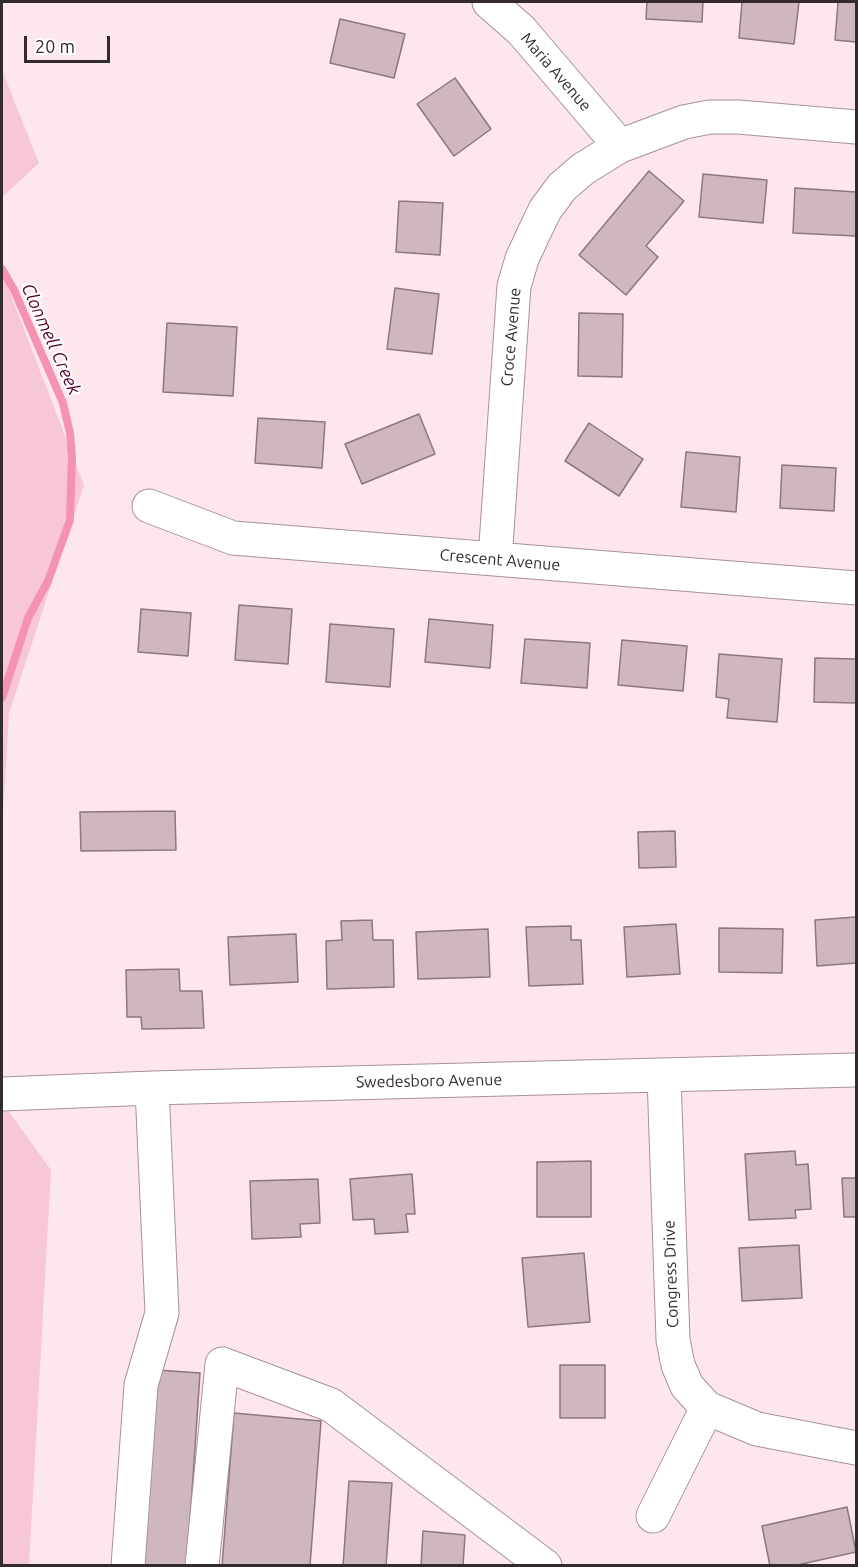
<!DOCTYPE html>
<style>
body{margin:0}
#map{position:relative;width:858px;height:1567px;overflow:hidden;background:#fee6ed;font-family:Ubuntu,sans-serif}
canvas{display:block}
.frame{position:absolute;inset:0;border:3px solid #342b2d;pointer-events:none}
.scale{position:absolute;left:24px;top:36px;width:86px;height:27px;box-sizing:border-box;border:3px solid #342b2d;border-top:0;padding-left:8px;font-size:18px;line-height:21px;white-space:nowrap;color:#342b2d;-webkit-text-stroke:4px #fff;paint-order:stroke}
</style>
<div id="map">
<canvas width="858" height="1567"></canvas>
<div class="frame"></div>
<div class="scale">20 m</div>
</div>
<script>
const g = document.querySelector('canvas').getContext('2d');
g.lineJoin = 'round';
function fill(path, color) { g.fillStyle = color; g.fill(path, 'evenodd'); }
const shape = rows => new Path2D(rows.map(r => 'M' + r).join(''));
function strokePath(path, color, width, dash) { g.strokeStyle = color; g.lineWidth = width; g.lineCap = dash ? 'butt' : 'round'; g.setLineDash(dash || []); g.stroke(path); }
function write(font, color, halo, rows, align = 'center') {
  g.font = font + ' Ubuntu,sans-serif'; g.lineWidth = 4.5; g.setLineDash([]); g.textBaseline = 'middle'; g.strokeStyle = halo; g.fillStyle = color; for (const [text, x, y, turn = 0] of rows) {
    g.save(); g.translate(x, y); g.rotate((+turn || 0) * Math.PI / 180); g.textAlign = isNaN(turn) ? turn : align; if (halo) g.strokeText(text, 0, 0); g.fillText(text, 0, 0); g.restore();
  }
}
const green = shape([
 [2,70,39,163,2,197],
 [2,272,84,485,9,713,2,833],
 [2,1102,51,1170,29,1565,2,1565]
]);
const stream = shape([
 [2,269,14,290,63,403,70,433,72,457,70,520,48,581,28,618,2,698]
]);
const building = shape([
 [647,2,703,2,702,22,646,19,647,2],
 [742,2,799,2,794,44,739,38,742,2],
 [838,2,856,2,856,42,835,40,838,2],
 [340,19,405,34,394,78,330,63,340,19],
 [455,78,491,129,454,156,417,104,455,78],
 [649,171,684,201,646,246,658,257,626,295,579,255,649,171],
 [703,174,767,180,763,223,699,217,703,174],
 [795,188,856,192,856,236,793,233,795,188],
 [399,201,443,203,440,255,396,252,399,201],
 [395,288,439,294,432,354,387,349,395,288],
 [579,313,623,314,622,377,578,376,579,313],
 [167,323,237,327,233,396,163,392,167,323],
 [419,414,435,454,362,484,345,444,419,414],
 [258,418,325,422,322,468,255,463,258,418],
 [589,423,643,459,619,496,565,461,589,423],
 [686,452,740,457,736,512,681,507,686,452],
 [782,465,836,468,834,511,780,508,782,465],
 [239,605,292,609,288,664,235,660,239,605],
 [141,609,191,613,188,656,138,652,141,609],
 [429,619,493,625,490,668,425,662,429,619],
 [330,624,394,629,390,687,326,682,330,624],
 [525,639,590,643,587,688,521,683,525,639],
 [622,640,687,646,683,691,618,685,622,640],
 [719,654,782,659,777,722,727,718,729,699,716,697,719,654],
 [815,658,856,659,856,703,814,702,815,658],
 [175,811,176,850,81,851,80,812,175,811],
 [675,831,676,867,639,868,638,832,675,831],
 [856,917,856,963,817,966,815,920,856,917],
 [372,920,373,940,393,940,394,987,327,989,326,941,342,940,341,921,372,920],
 [676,924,680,974,627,977,624,927,676,924],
 [571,926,571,940,581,940,583,984,529,986,526,927,571,926],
 [719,928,783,929,782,973,719,972,719,928],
 [488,929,490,977,418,979,416,932,488,929],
 [296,934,298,982,230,985,228,937,296,934],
 [179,969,180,991,202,991,204,1028,142,1029,141,1017,127,1017,126,970,179,969],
 [795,1151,796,1165,808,1164,811,1209,795,1210,796,1218,749,1220,745,1154,795,1151],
 [591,1161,591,1217,537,1217,537,1162,591,1161],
 [412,1174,415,1214,406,1214,408,1232,375,1234,374,1219,353,1220,350,1179,412,1174],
 [842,1178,856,1178,856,1217,844,1217,842,1178],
 [318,1179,320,1223,300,1224,301,1237,252,1239,250,1181,318,1179],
 [799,1245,802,1298,742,1301,739,1248,799,1245],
 [584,1253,590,1322,528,1327,522,1258,584,1253],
 [560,1365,605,1365,605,1418,560,1418,560,1365],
 [158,1370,200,1373,187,1566,143,1566,158,1370],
 [234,1413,321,1421,310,1566,222,1566,234,1413],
 [349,1481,392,1483,386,1566,343,1566,349,1481],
 [847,1507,856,1552,793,1566,770,1566,762,1526,847,1507],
 [423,1531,465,1535,463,1566,421,1566,423,1531]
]);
const minor = shape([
 [489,2,521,30,620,146],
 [149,506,233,538,856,588],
 [495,559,514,286,522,259,533,235,545,210,562,187,583,169,620,146,684,122,710,117,738,117,856,127],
 [664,1076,673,1340,678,1365,687,1386,707,1408,757,1429,856,1448],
 [2,1094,152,1088,856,1070],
 [653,1516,707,1408],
 [128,1566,141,1385,162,1313,152,1088],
 [202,1566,222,1364,331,1405,545,1566]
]);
const streetNames = [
 ["Maria Avenue",556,72,49],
 ["Croce Avenue",511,337,-85],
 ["Crescent Avenue",500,560,5],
 ["Swedesboro Avenue",429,1081,-1],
 ["Congress Drive",671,1274,-92]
];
const waterNames = [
 ["Clonmell Creek",51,339,66]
];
fill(green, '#f8c7d5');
strokePath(stream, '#f492b2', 8);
fill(building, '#ceb7bd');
strokePath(building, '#8c787d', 1.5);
strokePath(minor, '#a79298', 35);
strokePath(minor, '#fff', 33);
write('16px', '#342b2d', '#fff', streetNames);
write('italic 18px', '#58002c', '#fff', waterNames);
</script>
